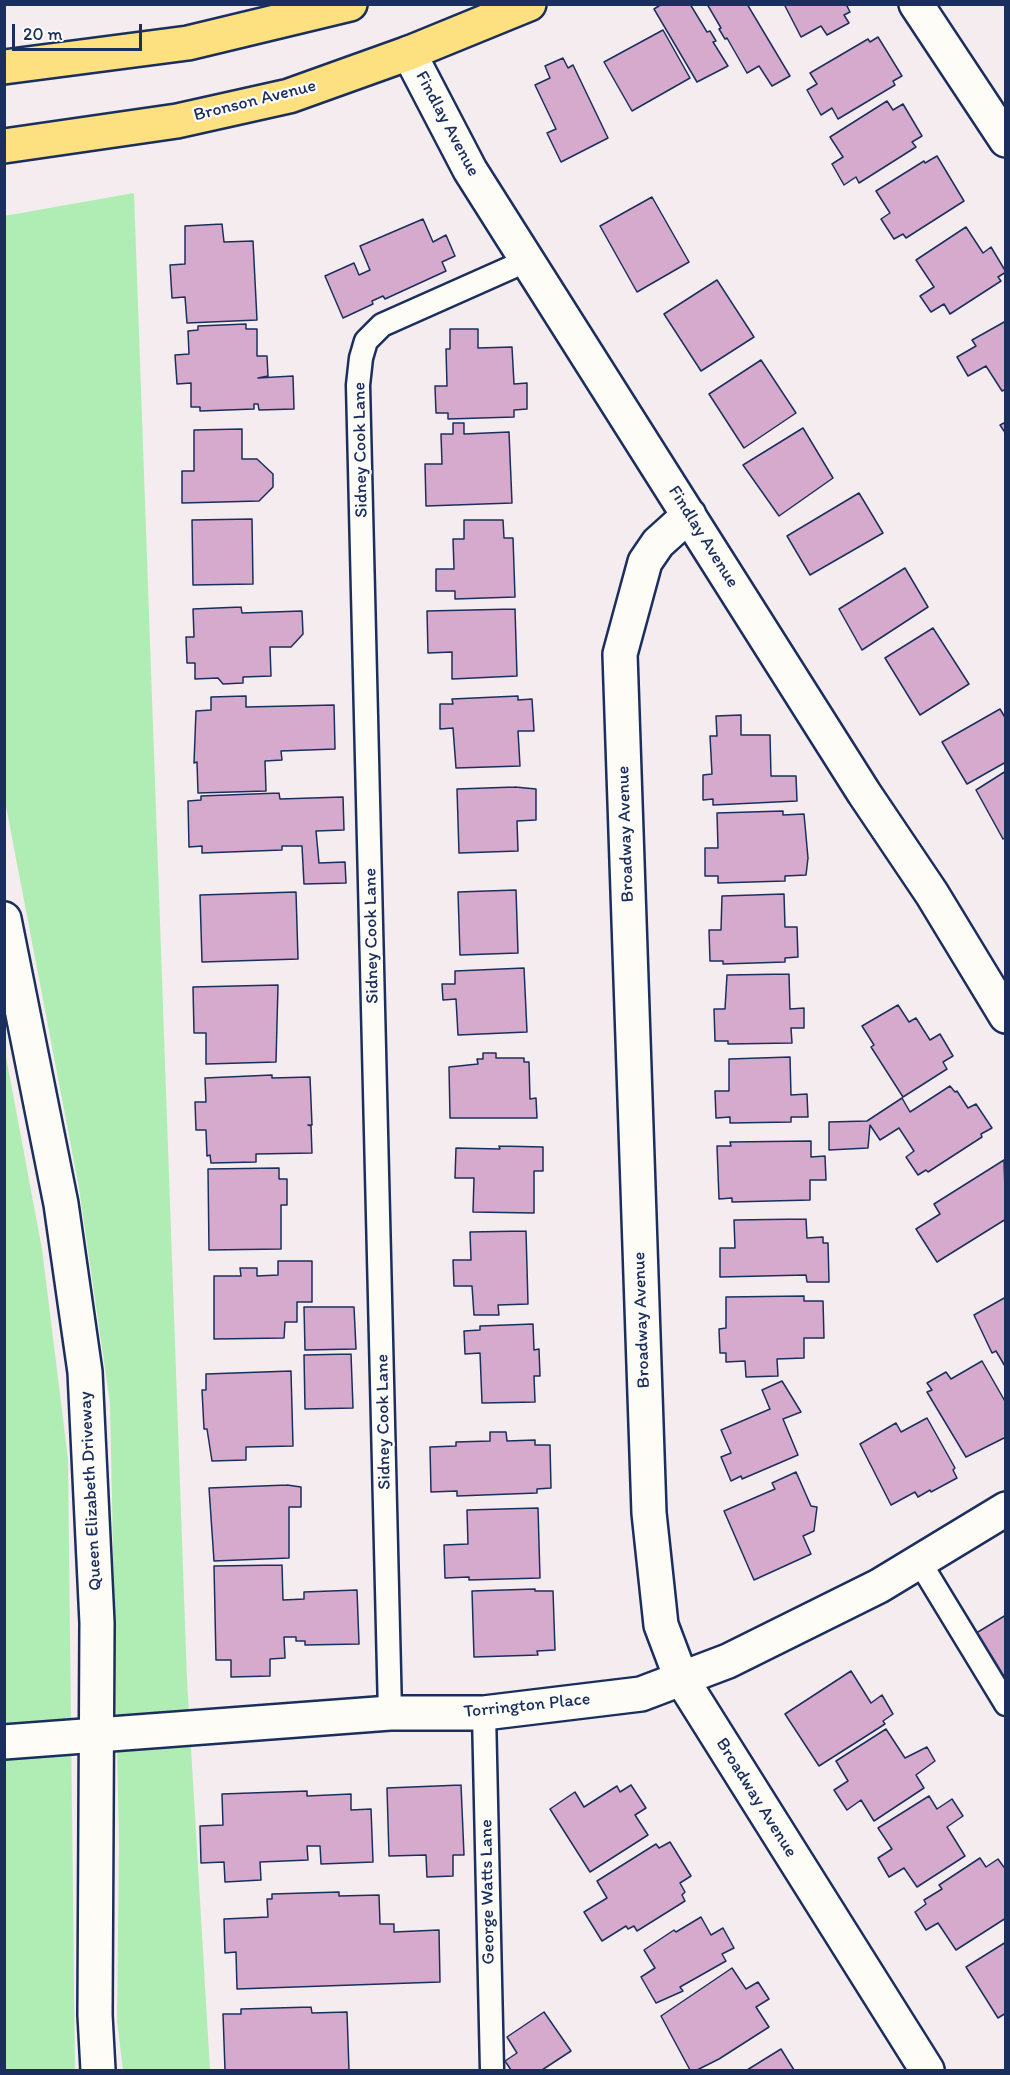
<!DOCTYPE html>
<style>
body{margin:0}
#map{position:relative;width:1010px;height:2075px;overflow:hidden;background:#f5ecef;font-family:Itim,sans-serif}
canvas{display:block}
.frame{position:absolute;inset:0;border:6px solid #1b2f5e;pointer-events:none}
.scale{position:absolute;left:12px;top:24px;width:130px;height:27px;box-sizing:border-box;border:3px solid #1b2f5e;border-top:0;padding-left:8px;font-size:18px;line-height:21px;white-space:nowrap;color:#1b2f5e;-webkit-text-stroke:4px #fdfcf7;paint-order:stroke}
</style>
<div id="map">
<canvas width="1010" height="2075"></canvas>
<div class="frame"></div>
<div class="scale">20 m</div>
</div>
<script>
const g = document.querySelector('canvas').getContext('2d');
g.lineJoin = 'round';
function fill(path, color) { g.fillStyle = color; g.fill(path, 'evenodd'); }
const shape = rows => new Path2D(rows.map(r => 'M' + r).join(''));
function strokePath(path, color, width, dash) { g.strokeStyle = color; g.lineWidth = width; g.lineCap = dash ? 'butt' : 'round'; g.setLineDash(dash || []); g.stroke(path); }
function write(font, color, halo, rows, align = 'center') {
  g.font = font + ' Itim,sans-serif'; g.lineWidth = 4.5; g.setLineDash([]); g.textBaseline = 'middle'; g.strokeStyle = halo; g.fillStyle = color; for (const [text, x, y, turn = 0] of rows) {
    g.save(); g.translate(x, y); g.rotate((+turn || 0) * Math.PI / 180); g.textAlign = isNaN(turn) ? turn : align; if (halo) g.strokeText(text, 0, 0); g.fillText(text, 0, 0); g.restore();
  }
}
const green = shape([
 [134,193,187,1680,210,2070,123,2070,117,2021,119,1845,110,1403,79,1188,5,801,4,216],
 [4,1046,42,1249,68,1459,75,2070,5,2070]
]);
const building = shape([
 [662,4,690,4,707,32,710,31,716,41,713,42,728,66,697,82,654,9,662,4],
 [707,4,747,4,790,76,772,86,759,66,747,73,727,38,725,39,719,29,721,28,707,4],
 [784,4,846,4,850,12,844,15,849,23,827,35,821,26,801,37,784,4],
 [663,30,690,78,632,111,604,62,663,30],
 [878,37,902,76,893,81,895,85,838,119,832,108,821,115,807,90,817,84,810,73,868,39,870,42,878,37],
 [563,58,568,68,573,65,608,138,561,162,547,133,556,129,535,85,550,78,545,66,563,58],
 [887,101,893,110,903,104,922,136,912,142,916,147,859,183,856,177,844,185,832,164,843,157,830,137,887,101],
 [937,156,964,201,906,238,903,234,894,239,881,219,890,213,876,191,924,161,925,163,937,156],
 [652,197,689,262,637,292,600,226,652,197],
 [423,219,433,242,446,235,455,256,442,262,446,271,385,299,383,296,372,301,373,304,343,318,325,276,354,263,359,275,370,270,360,246,423,219],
 [222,224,224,242,253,241,257,320,187,323,185,297,172,298,170,265,185,264,185,226,222,224],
 [966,227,983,253,991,247,1006,272,998,277,1001,281,950,314,944,304,931,312,920,296,934,287,916,260,966,227],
 [717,280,754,337,701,371,664,314,717,280],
 [1006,321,1006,389,1002,391,986,366,968,376,957,357,976,346,972,340,1006,321],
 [246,324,246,329,257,329,257,356,267,356,268,376,258,378,293,376,294,409,259,410,258,404,254,404,254,409,200,411,200,407,191,407,191,383,177,384,175,355,189,354,188,331,198,330,198,326,246,324],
 [450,329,478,329,478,348,512,347,514,384,527,383,527,409,514,410,514,417,448,419,448,413,436,413,435,386,447,386,446,349,450,349,450,329],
 [761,360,796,413,744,448,709,394,761,360],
 [1006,422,1006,434,1000,425,1006,422],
 [453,423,464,423,464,434,509,432,512,503,426,506,425,464,442,464,441,434,453,434,453,423],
 [803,428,833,478,779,516,743,465,803,428],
 [242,429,242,459,257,459,273,474,273,487,259,501,182,503,182,471,194,471,194,430,242,429],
 [859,493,883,533,810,575,787,536,859,493],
 [252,519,253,584,193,585,192,520,252,519],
 [464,520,503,520,504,538,513,538,515,597,455,599,455,591,436,591,436,569,454,569,453,539,464,539,464,520],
 [905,568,928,607,862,650,839,609,905,568],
 [241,607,242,613,302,611,303,634,291,647,270,647,271,676,243,677,243,683,223,684,218,678,195,679,195,663,187,663,186,637,194,637,193,609,241,607],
 [515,609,517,676,452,679,452,652,428,653,427,611,515,609],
 [933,628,969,684,920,715,885,658,933,628],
 [246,696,246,707,334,705,335,749,281,751,282,760,265,761,266,791,198,793,197,762,194,763,196,711,211,710,211,697,246,696],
 [518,696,518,700,532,699,534,731,518,731,520,766,456,768,453,728,440,729,440,704,453,704,452,699,518,696],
 [1000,709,1006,719,1006,762,967,784,942,742,1000,709],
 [741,715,741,735,770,735,771,776,796,776,797,801,713,805,713,799,703,800,703,775,712,774,710,736,717,736,716,716,741,715],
 [1006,771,1006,837,1003,839,976,790,1006,771],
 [515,787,536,789,536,820,517,821,518,851,459,853,457,789,515,787],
 [279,793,280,799,343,797,344,830,316,831,319,863,345,862,346,883,304,884,302,846,282,846,282,850,202,853,202,846,189,847,188,801,201,800,201,796,279,793],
 [783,811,783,815,804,814,808,858,806,875,785,876,785,881,718,883,718,876,705,876,705,848,718,848,717,813,783,811],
 [516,890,518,953,460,955,458,892,516,890],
 [296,892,298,959,202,962,200,895,296,892],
 [784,894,785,927,797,927,798,957,785,958,785,962,723,964,723,961,710,961,709,930,721,930,722,896,784,894],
 [524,968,527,1032,458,1035,456,999,443,1000,442,984,455,984,455,971,524,968],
 [789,974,790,1009,804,1008,804,1028,791,1028,792,1043,728,1044,728,1041,715,1041,714,1009,725,1009,727,975,789,974],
 [278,985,276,1062,206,1064,206,1033,194,1033,193,987,278,985],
 [898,1005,909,1022,916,1018,930,1040,940,1034,953,1056,943,1062,947,1069,903,1097,871,1047,874,1045,862,1026,898,1005],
 [483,1053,496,1053,496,1058,524,1058,524,1062,529,1062,530,1099,536,1098,537,1118,450,1118,449,1067,478,1064,477,1059,483,1059,483,1053],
 [790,1057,791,1095,807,1094,808,1117,791,1117,791,1122,730,1123,730,1117,716,1118,715,1091,729,1091,729,1059,790,1057],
 [272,1075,272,1078,310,1077,312,1125,308,1125,311,1126,312,1153,256,1154,256,1162,211,1163,210,1155,207,1156,206,1130,196,1130,195,1102,206,1102,205,1078,272,1075],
 [950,1086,955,1092,957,1091,968,1108,976,1104,992,1128,981,1134,982,1137,928,1172,926,1170,918,1175,906,1157,914,1151,899,1128,880,1140,870,1125,868,1148,829,1150,829,1122,867,1121,902,1098,910,1112,950,1086],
 [811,1141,811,1157,825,1156,826,1180,810,1180,810,1200,732,1202,732,1198,719,1199,717,1146,731,1146,730,1142,811,1141],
 [499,1146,543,1147,543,1171,534,1171,534,1213,473,1212,474,1178,455,1178,456,1148,500,1149,499,1146],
 [1004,1160,1006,1219,937,1262,916,1229,940,1214,934,1204,1004,1160],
 [279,1168,279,1179,287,1179,287,1205,281,1205,281,1249,209,1250,208,1169,279,1168],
 [806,1219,807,1238,823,1237,823,1243,828,1243,829,1282,807,1282,806,1275,720,1277,720,1248,735,1248,734,1220,806,1219],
 [526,1231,528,1304,498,1305,499,1315,474,1315,472,1286,454,1286,453,1260,471,1260,470,1232,526,1231],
 [278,1261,312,1261,312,1302,297,1302,297,1322,285,1322,284,1338,214,1339,214,1276,241,1276,240,1268,257,1268,257,1276,278,1275,278,1261],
 [804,1296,804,1301,823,1301,824,1338,804,1338,804,1358,777,1359,778,1376,746,1377,745,1361,726,1362,726,1353,720,1353,719,1329,726,1328,726,1297,804,1296],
 [1006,1297,1006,1368,996,1351,992,1353,974,1315,1006,1297],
 [304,1307,354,1307,356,1349,305,1350,304,1307],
 [533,1324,534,1350,539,1349,540,1376,534,1376,535,1402,482,1403,480,1353,465,1354,464,1331,480,1330,480,1326,533,1324],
 [351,1354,353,1408,305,1409,304,1355,351,1354],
 [982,1361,1006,1403,1006,1437,966,1457,927,1392,932,1390,927,1383,946,1372,951,1379,982,1361],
 [291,1371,293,1446,246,1447,246,1460,212,1461,207,1429,204,1429,202,1390,206,1390,206,1374,291,1371],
 [782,1381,801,1412,783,1419,798,1455,742,1479,741,1476,731,1481,721,1457,731,1453,721,1430,770,1409,762,1390,782,1381],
 [927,1418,955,1468,953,1470,957,1478,931,1492,930,1490,918,1497,915,1492,891,1505,860,1444,896,1423,901,1432,927,1418],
 [490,1432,506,1432,507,1441,535,1440,535,1445,550,1445,551,1488,537,1489,537,1493,457,1496,457,1491,431,1492,430,1447,456,1446,456,1442,490,1441,490,1432],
 [796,1472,811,1506,817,1507,814,1531,803,1536,811,1554,754,1580,724,1511,775,1489,772,1483,796,1472],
 [287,1485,301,1487,301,1507,289,1507,289,1558,214,1561,209,1488,287,1485],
 [538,1508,540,1578,469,1580,469,1577,445,1578,444,1545,468,1544,467,1510,538,1508],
 [282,1565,283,1600,304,1599,304,1592,357,1590,359,1644,305,1645,305,1641,296,1641,296,1637,284,1637,285,1658,270,1659,270,1676,231,1677,231,1660,216,1660,214,1566,282,1565],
 [535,1589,535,1591,553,1591,555,1650,537,1651,538,1655,474,1657,472,1591,535,1589],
 [1006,1615,1006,1687,973,1635,1006,1615],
 [851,1671,871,1703,882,1695,893,1714,883,1721,885,1724,819,1766,785,1714,851,1671],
 [886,1729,905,1758,927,1747,935,1761,916,1775,924,1788,874,1821,861,1800,847,1810,834,1790,848,1781,836,1761,886,1729],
 [461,1785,464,1855,453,1855,453,1876,427,1877,426,1855,389,1856,387,1788,461,1785],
 [631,1785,646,1808,635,1815,648,1835,590,1872,550,1809,575,1792,584,1807,617,1786,620,1792,631,1785],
 [307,1791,307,1796,351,1794,351,1810,371,1809,373,1862,321,1864,320,1846,307,1846,308,1860,260,1862,261,1880,225,1882,224,1862,201,1863,200,1826,223,1825,222,1794,307,1791],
 [929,1796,937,1809,952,1799,963,1816,947,1827,965,1856,917,1887,904,1868,889,1877,878,1858,892,1849,878,1828,929,1796],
 [670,1842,691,1876,680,1883,685,1892,682,1895,685,1901,637,1931,634,1926,628,1929,626,1926,602,1941,584,1912,607,1898,597,1881,656,1844,659,1848,670,1842],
 [980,1858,986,1867,998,1859,1006,1870,1006,1918,956,1950,938,1923,926,1930,915,1912,926,1904,924,1900,942,1889,939,1885,980,1858],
 [339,1892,339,1896,379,1895,380,1924,394,1924,394,1932,439,1930,440,1982,237,1989,236,1952,225,1953,224,1919,268,1917,267,1899,272,1899,272,1894,339,1892],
 [701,1917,711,1935,723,1928,734,1948,722,1954,726,1961,680,1987,683,1991,656,2003,641,1977,655,1968,644,1950,674,1930,676,1932,701,1917],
 [1006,1942,1006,2013,998,2018,966,1967,1006,1942],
 [732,1968,746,1989,758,1982,769,1999,756,2007,769,2027,719,2059,697,2070,690,2070,661,2016,732,1968],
 [311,2007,312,2013,347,2012,349,2070,225,2070,223,2014,241,2014,241,2009,311,2007],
 [544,2012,571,2051,542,2070,511,2070,505,2061,517,2053,507,2037,544,2012],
 [781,2049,794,2070,747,2070,781,2049]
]);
const lane = shape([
 [919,1561,1006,1704],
 [390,1713,358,385,361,358,366,341,382,325,528,260],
 [484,1713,492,2070]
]);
const street = shape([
 [916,4,1006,140],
 [409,53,470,170,864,793,932,894,1006,1016],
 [689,515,658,543,645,562,620,654,649,1513,661,1625,681,1678,927,2070],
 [4,1742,390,1713,484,1713,641,1694,728,1661,879,1586,1006,1509]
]);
const secondary = shape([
 [4,919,61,1204,85,1372,97,1623,95,2015,98,2070]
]);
const primary = shape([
 [4,67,188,43,350,4],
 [4,146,177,121,289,96,409,53,529,4]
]);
const streetNames = [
 ["Bronson Avenue",255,101,-14],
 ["Findlay Avenue",447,124,62],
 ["Sidney Cook Lane",361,450,-91],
 ["Findlay Avenue",703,537,58],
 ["Broadway Avenue",626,834,-92],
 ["Sidney Cook Lane",372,936,-91],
 ["Broadway Avenue",642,1320,-92],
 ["Sidney Cook Lane",384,1422,-91],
 ["Queen Elizabeth Driveway",91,1491,-93],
 ["Torrington Place",527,1706,-6],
 ["Broadway Avenue",756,1798,58],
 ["George Watts Lane",488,1892,-91]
];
fill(green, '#b0edb4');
fill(building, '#d6aacd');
strokePath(building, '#1b2f5e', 1.5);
strokePath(lane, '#1b2f5e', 27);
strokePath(street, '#1b2f5e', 38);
strokePath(secondary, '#1b2f5e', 38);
strokePath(primary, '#1b2f5e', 38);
strokePath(lane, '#fdfcf7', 22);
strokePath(street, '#fdfcf7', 33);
strokePath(secondary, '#fdfcf7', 33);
strokePath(primary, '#fde080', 33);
write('18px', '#1b2f5e', '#fdfcf7', streetNames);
</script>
